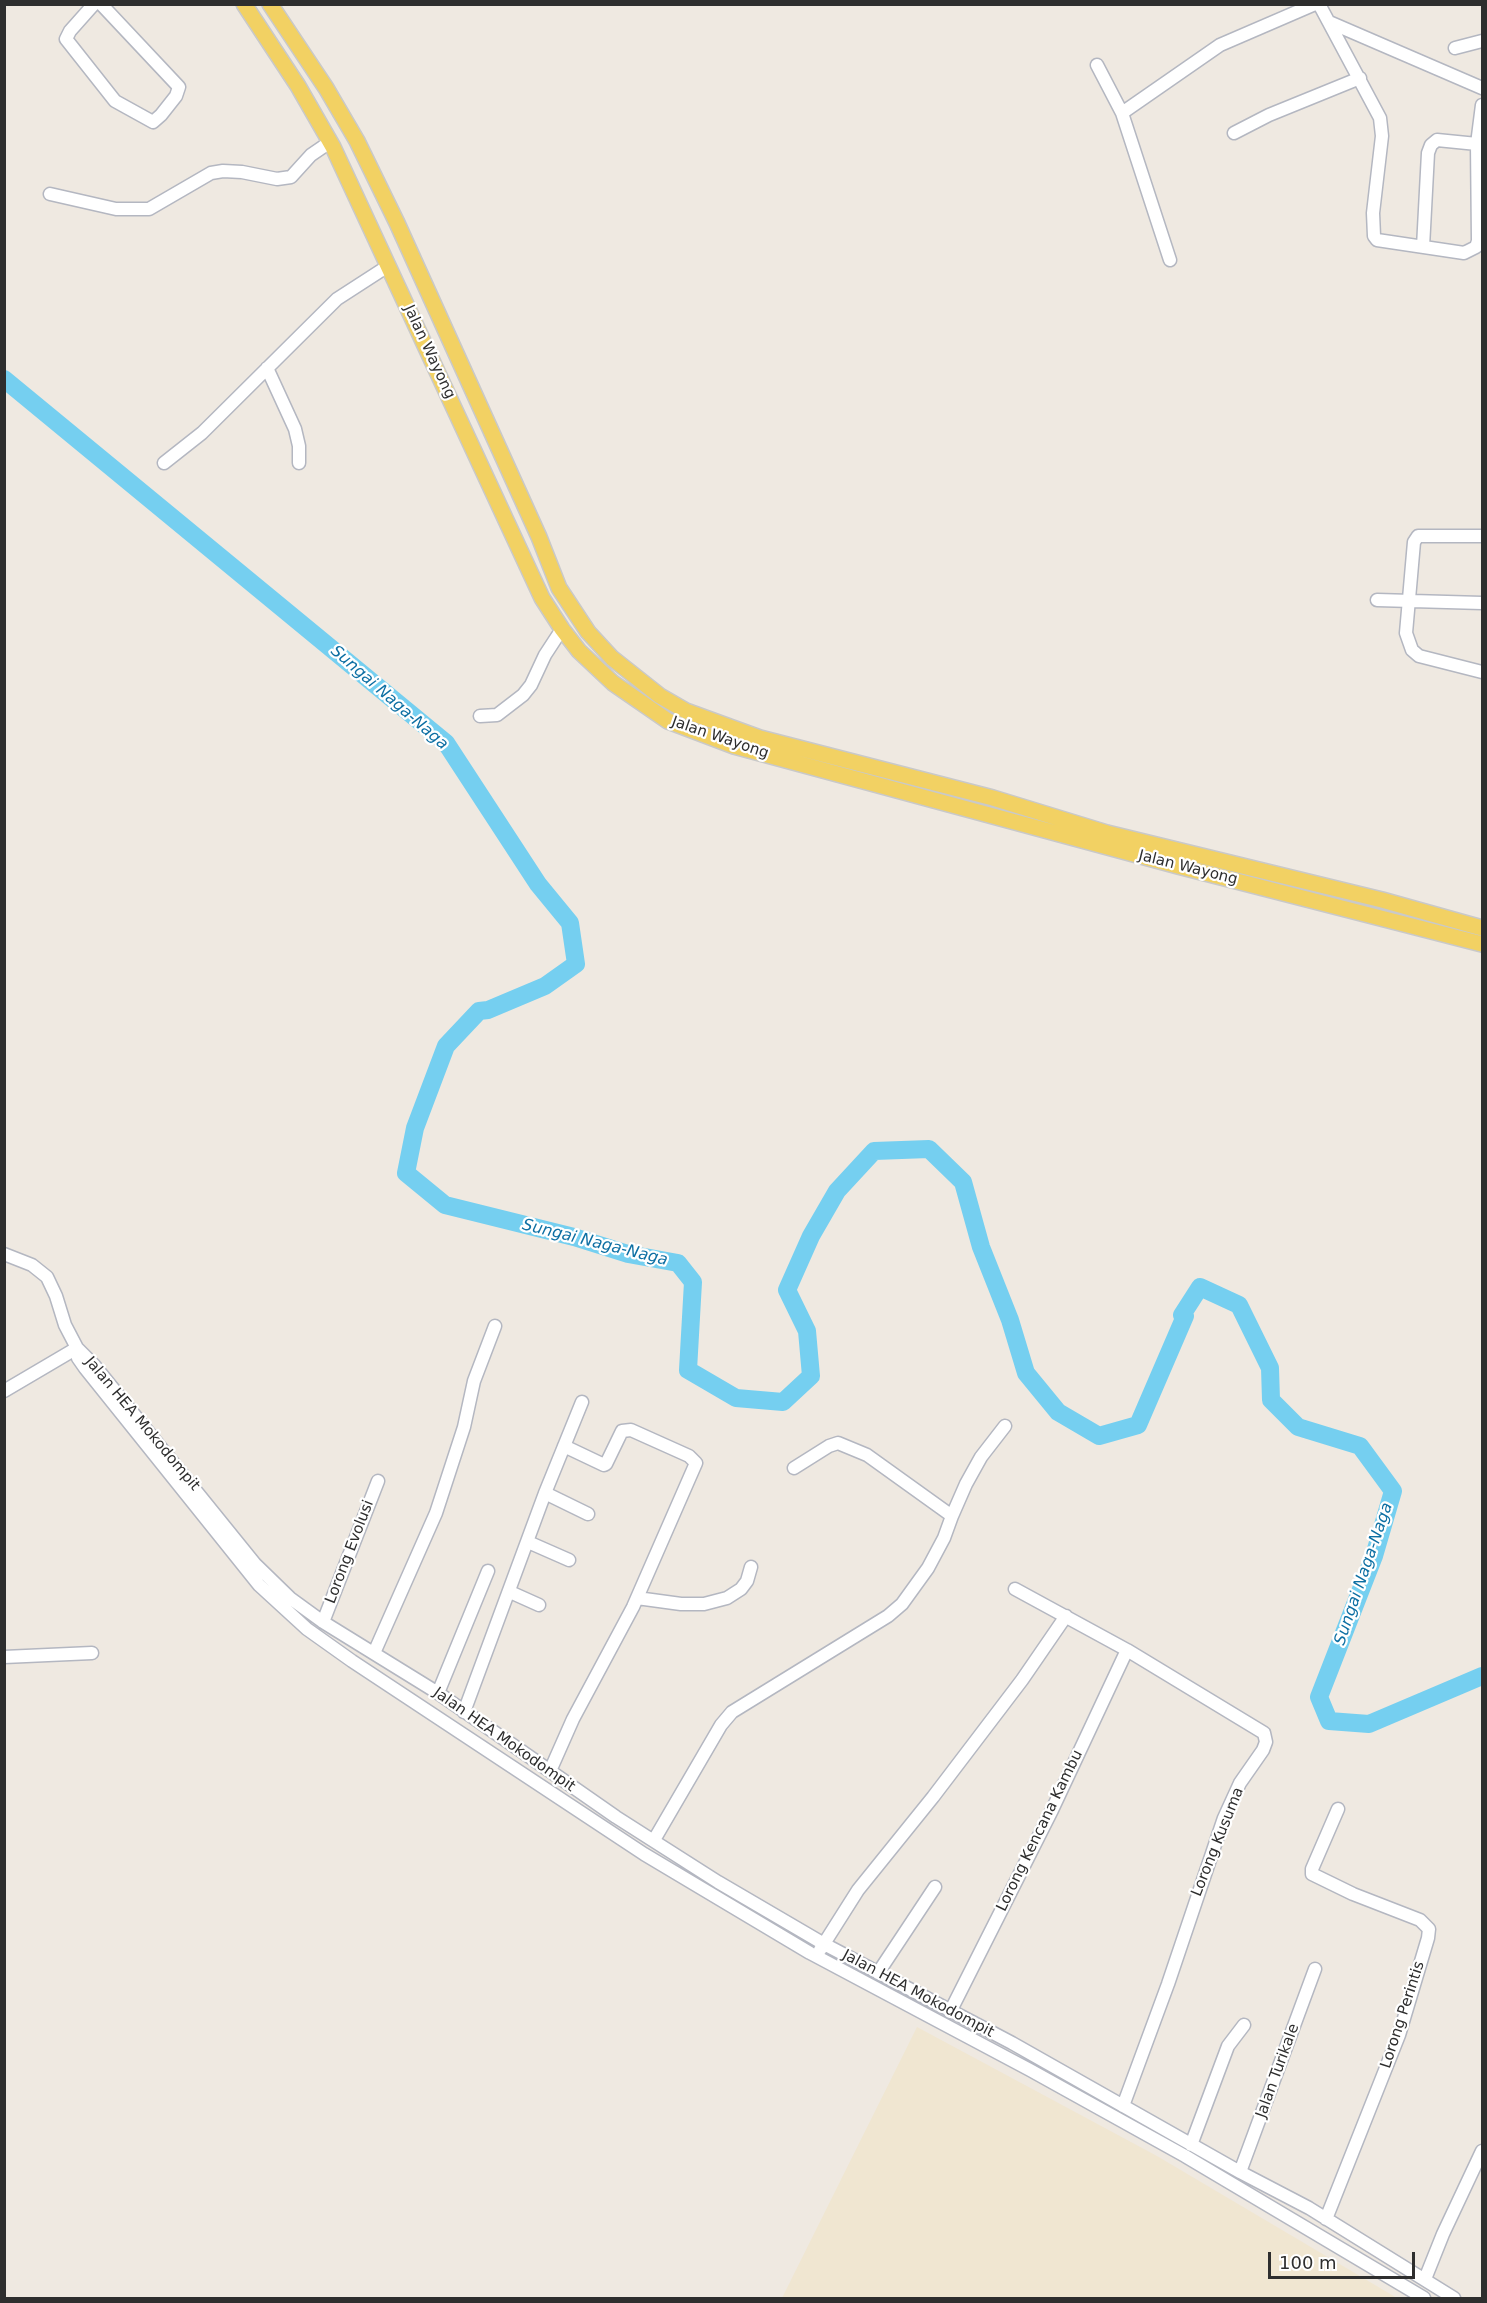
<!DOCTYPE html>
<style>
body{margin:0}
#map{position:relative;width:1487px;height:2303px;overflow:hidden;background:#efe9e1;font-family:"DejaVu Sans",sans-serif}
canvas{display:block}
.frame{position:absolute;inset:0;border:6px solid #2e2e2e;pointer-events:none}
.scale{position:absolute;left:1268px;top:2252px;width:147px;height:27px;box-sizing:border-box;border:3px solid #2e2e2e;border-top:0;padding-left:8px;font-size:18px;line-height:21px;white-space:nowrap;color:#2e2e2e;-webkit-text-stroke:4px #fff;paint-order:stroke}
</style>
<div id="map">
<canvas width="1487" height="2303"></canvas>
<div class="frame"></div>
<div class="scale">100 m</div>
</div>
<script>
const g = document.querySelector('canvas').getContext('2d');
g.lineJoin = 'round';
function fill(path, color) { g.fillStyle = color; g.fill(path, 'evenodd'); }
const shape = rows => new Path2D(rows.map(r => 'M' + r).join(''));
function strokePath(path, color, width, dash) { g.strokeStyle = color; g.lineWidth = width; g.lineCap = dash ? 'butt' : 'round'; g.setLineDash(dash || []); g.stroke(path); }
function write(font, color, halo, rows, align = 'center') {
  g.font = font + ' "DejaVu Sans",sans-serif'; g.lineWidth = 4.5; g.setLineDash([]); g.textBaseline = 'middle'; g.strokeStyle = halo; g.fillStyle = color; for (const [text, x, y, turn = 0] of rows) {
    g.save(); g.translate(x, y); g.rotate((+turn || 0) * Math.PI / 180); g.textAlign = isNaN(turn) ? turn : align; if (halo) g.strokeText(text, 0, 0); g.fillText(text, 0, 0); g.restore();
  }
}
const education = shape([
 [917,2027,1157,2156,1397,2298,782,2298]
]);
const river = shape([
 [4,379,446,743,538,884,570,923,576,964,545,986,488,1010,479,1011,446,1046,415,1128,406,1173,445,1205,574,1237,628,1254,678,1263,693,1282,688,1370,736,1398,783,1402,811,1376,807,1331,787,1290,811,1236,837,1191,874,1151,929,1149,963,1182,981,1247,1010,1320,1026,1373,1058,1412,1099,1436,1138,1425,1185,1316,1182,1315,1200,1287,1239,1305,1270,1368,1271,1400,1298,1427,1360,1446,1393,1491,1374,1556,1319,1697,1329,1721,1369,1724,1482,1676]
]);
const minor = shape([
 [94,4,70,31,66,39,115,101,153,122,161,115,176,96,179,87,101,4],
 [1319,4,1380,118,1382,136,1373,213,1374,236,1377,240,1464,253,1476,247,1478,241,1477,144,1482,105],
 [1329,22,1482,88],
 [1455,48,1482,41],
 [1097,65,1122,113],
 [1234,133,1269,115,1360,78],
 [50,194,116,209,149,209,211,173,223,171,242,172,277,179,291,177,311,155,330,142],
 [1423,247,1428,153,1431,145,1437,140,1477,144],
 [1170,260,1122,113,1220,45,1315,4],
 [267,368,295,429,299,446,299,463],
 [164,463,202,433,337,299,388,266],
 [1482,536,1418,536,1414,542,1406,633,1412,650,1419,656,1482,672],
 [1377,600,1482,603],
 [480,716,497,715,523,695,531,685,545,655,562,629],
 [4,1254,32,1265,47,1277,56,1296,65,1325,77,1348,94,1365,255,1564,290,1598,323,1622,438,1693,616,1817,718,1882,824,1944,1012,2043,1240,2172,1309,2208,1454,2298],
 [77,1349,78,1358,85,1368,259,1585,307,1629,352,1661,644,1854,810,1953,1030,2070,1185,2156,1424,2298],
 [4,1391,77,1348],
 [545,1493,588,1514],
 [952,1516,966,1484,981,1457,1005,1426],
 [528,1542,569,1560],
 [1015,1589,1127,1650,1264,1733,1266,1742,1263,1750,1240,1783,1224,1818,1168,1984,1123,2106],
 [510,1592,539,1605],
 [637,1598,681,1604,704,1604,727,1598,741,1589,747,1581,751,1567],
 [323,1622,378,1481],
 [374,1653,436,1513,464,1427,474,1381,495,1326],
 [4,1657,92,1653],
 [438,1693,488,1571],
 [464,1712,545,1493,582,1402],
 [550,1771,573,1719,633,1607,696,1463,689,1456,631,1430,622,1431,606,1464,604,1465,564,1446],
 [654,1840,721,1725,732,1712,888,1616,902,1604,928,1568,944,1538,952,1516,867,1455,838,1443,829,1446,794,1468],
 [820,1950,858,1890,933,1797,1022,1680,1066,1616],
 [878,1973,935,1887],
 [950,2012,1052,1810,1127,1650],
 [1191,2145,1228,2046,1244,2025],
 [1240,2172,1315,1969],
 [1326,2219,1399,2035,1428,1938,1429,1929,1420,1920,1353,1894,1312,1874,1312,1869,1338,1809],
 [1425,2279,1443,2234,1482,2151]
]);
const major = shape([
 [244,4,298,86,333,147,542,598,562,629,579,651,613,683,668,721,734,746,1178,866,1482,944],
 [270,4,326,88,357,141,397,223,539,537,559,588,588,632,612,658,660,696,686,711,760,738,993,798,1107,833,1382,900,1482,928]
]);
const streetNames = [
 ["Jalan Wayong",429,352,65],
 ["Jalan Wayong",720,738,19],
 ["Jalan Wayong",1188,868,14],
 ["Jalan HEA Mokodompit",142,1424,50],
 ["Lorong Evolusi",350,1552,-69],
 ["Jalan HEA Mokodompit",504,1740,35],
 ["Lorong Kencana Kambu",1040,1831,-64],
 ["Lorong Kusuma",1218,1842,-68],
 ["Jalan HEA Mokodompit",918,1994,28],
 ["Lorong Perintis",1403,2015,-72],
 ["Jalan Turikale",1278,2071,-70]
];
const waterNames = [
 ["Sungai Naga-Naga",389,698,41],
 ["Sungai Naga-Naga",595,1243,14],
 ["Sungai Naga-Naga",1364,1574,-71]
];
fill(education, '#f0e6d1');
strokePath(river, '#75cff0', 18);
strokePath(minor, '#b4b7c1', 15);
strokePath(major, '#c9c9c9', 18);
strokePath(minor, '#fff', 12);
strokePath(major, '#f2d163', 15);
write('15px', '#2e2e2e', '#fff', streetNames);
write('italic 16px', '#0d6fa3', '#fff', waterNames);
</script>
